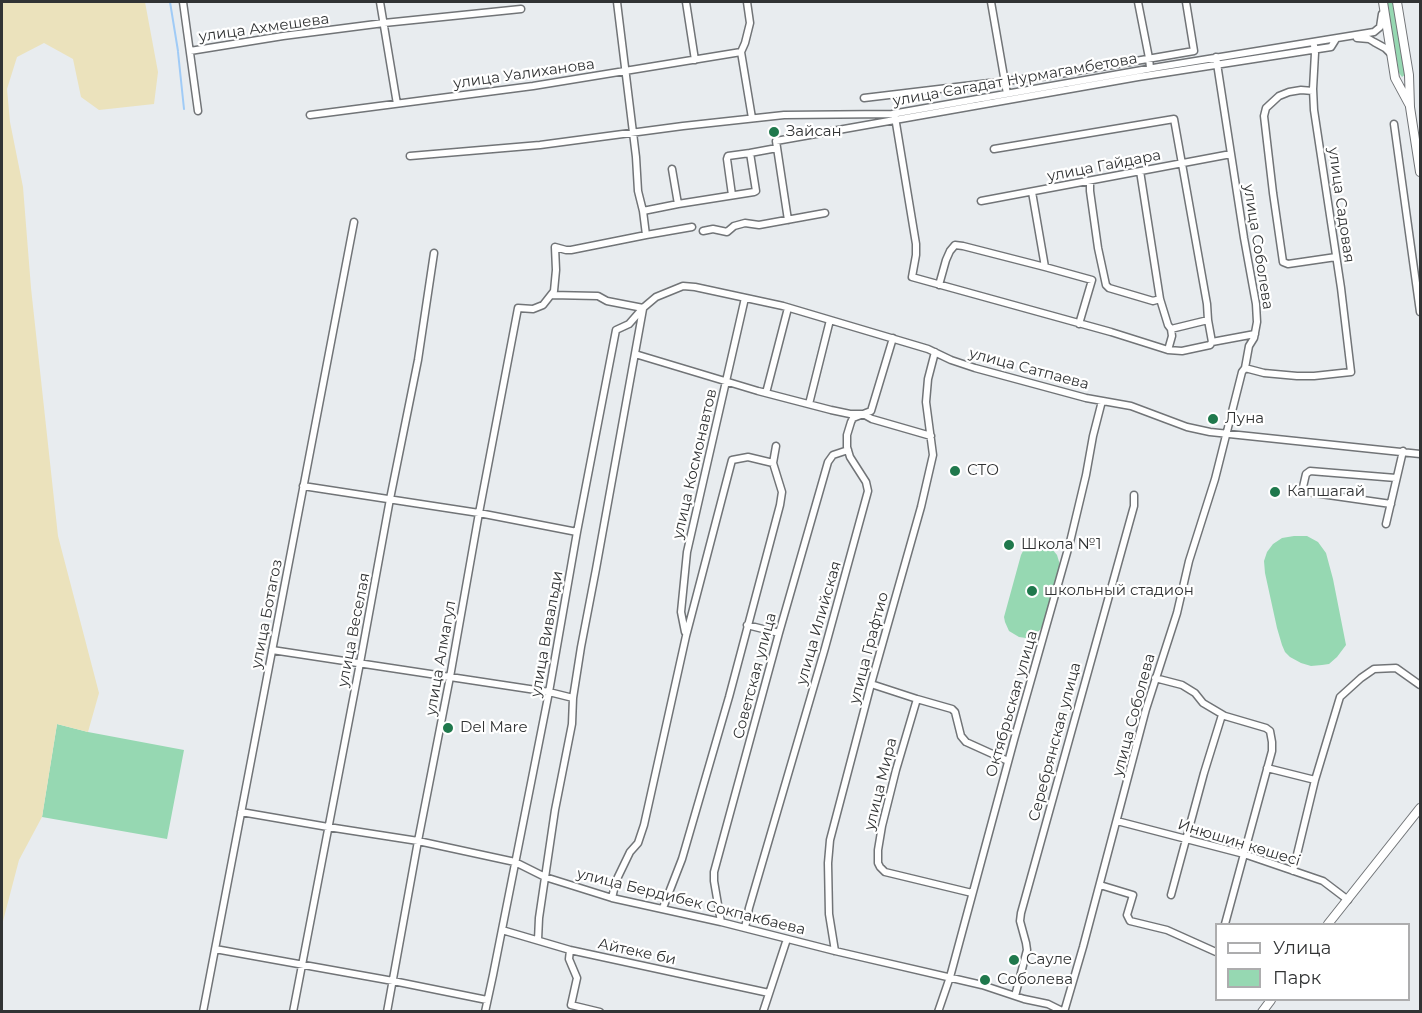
<!DOCTYPE html>
<meta charset="utf-8">
<style>
body{margin:0}
#map{position:relative;width:1422px;height:1013px;overflow:hidden;background:#e8ecef;font-family:Montserrat,sans-serif}
canvas{display:block}
.frame{position:absolute;inset:0;border:3px solid #313334;pointer-events:none}
.legend{position:absolute;left:1215px;top:923px;width:195px;height:78px;box-sizing:border-box;background:#fff;border:2px solid #adadae;margin:0;padding:8px 10px;list-style:none;font-size:18px;color:#313334}
.legend li{display:flex;align-items:center;gap:12px;height:30px}
.legend b{width:30px;border:2px solid #adadae}
</style>
<div id="map">
<canvas width="1422" height="1013"></canvas>
<div class="frame"></div>
<ul class="legend">
<li><b style="height:8px;background:#fff"></b>Улица</li>
<li><b style="height:16px;background:#96d8b2"></b>Парк</li>
</ul>
</div>
<script>
const g = document.querySelector('canvas').getContext('2d');
g.lineJoin = 'round';
function fill(path, color) { g.fillStyle = color; g.fill(path, 'evenodd'); }
const shape = rows => new Path2D(rows.map(r => 'M' + r).join(''));
function strokePath(path, color, width, dash) { g.strokeStyle = color; g.lineWidth = width; g.lineCap = dash ? 'butt' : 'round'; g.setLineDash(dash || []); g.stroke(path); }
function write(font, color, halo, rows, align = 'center') {
  g.font = font + ' Montserrat,sans-serif'; g.lineWidth = 4.5; g.setLineDash([]); g.textBaseline = 'middle'; g.strokeStyle = halo; g.fillStyle = color; for (const [text, x, y, turn = 0] of rows) {
    g.save(); g.translate(x, y); g.rotate((+turn || 0) * Math.PI / 180); g.textAlign = isNaN(turn) ? turn : align; if (halo) g.strokeText(text, 0, 0); g.fillText(text, 0, 0); g.restore();
  }
}
const green = shape([
 [1387,2,1395,2,1406,74,1402,77,1399,73],
 [1294,536,1307,536,1318,542,1326,553,1333,579,1346,645,1337,657,1329,664,1322,665,1311,666,1301,663,1290,657,1285,652,1282,645,1277,628,1265,573,1264,561,1267,552,1273,544,1282,538],
 [1036,543,1042,543,1052,549,1057,555,1060,565,1044,623,1040,630,1033,635,1026,638,1019,637,1009,631,1005,622,1004,617,1021,555,1023,551,1029,545],
 [57,724,88,732,184,750,167,839,42,817]
]);
const sand = shape([
 [2,2,145,2,158,72,154,104,99,110,81,97,73,59,44,43,17,57,7,89,10,122,23,187,31,288,58,536,99,693,88,732,57,724,42,817,19,860,2,925]
]);
const stream = shape([
 [170,2,178,51],
 [178,52,184,109]
]);
const minor = shape([
 [183,2,198,111],
 [380,2,397,104],
 [617,2,636,157,638,191,643,211,646,235,692,227],
 [686,2,695,60],
 [747,2,750,23,745,43,741,52,752,118],
 [991,2,1007,94],
 [1138,2,1149,58,1150,68],
 [1357,38,1369,39,1374,42,1385,48,1391,54],
 [190,51,283,36,384,23,521,9],
 [1313,91,1301,90,1289,92,1279,96,1266,108,1264,116,1273,193,1283,262,1288,264,1336,257],
 [864,98,1048,76,1194,51,1186,2],
 [310,115,533,86,741,52],
 [895,117,916,244,916,255,912,277,1111,332,1168,350,1172,336,1171,329],
 [1394,124,1420,312],
 [994,149,1174,119,1207,304,1208,320,1212,342],
 [410,156,540,145,683,126,784,115,892,114,1159,67,1374,32,1380,27,1382,14],
 [672,169,678,204,754,192,756,191,750,153,777,148],
 [1140,171,1160,299,1168,325,1171,329,1208,320],
 [1090,181,1090,191,1098,248,1106,285,1109,288,1153,301,1160,299],
 [1032,192,1045,267],
 [732,195,727,159,728,156,750,153],
 [981,201,1231,154],
 [643,211,678,204],
 [788,220,776,141,1138,77,1331,47,1336,39],
 [703,231,713,229,727,232,734,226,745,223,759,225,825,213],
 [939,285,946,260,950,251,955,245,963,246,1045,267,1092,280,1079,324],
 [551,295,598,296,607,301,643,308],
 [1168,350,1182,351,1210,345,1212,342,1255,334],
 [635,354,758,391,831,410,850,414,863,414,872,419,931,436],
 [1245,368,1264,373,1297,376,1314,376,1351,372,1341,288,1314,110,1313,89,1315,53,1314,45],
 [766,393,788,308],
 [809,404,830,320],
 [303,486,479,513,577,532],
 [1391,504,1307,492,1303,487,1306,474,1310,471,1396,478],
 [1386,524,1403,451],
 [747,625,779,633],
 [685,632,681,612,687,552,745,298],
 [272,650,549,692,573,698],
 [1155,678,1182,685,1195,693,1203,703,1225,716,1266,728,1270,731,1272,742,1272,751,1225,924],
 [871,684,917,699,952,709,955,712,961,736,966,742,1008,761],
 [917,699,896,770,882,826,878,850,878,863,880,867,885,872,972,893],
 [1267,768,1315,780],
 [241,812,328,827,418,841,515,862,545,877,612,898,721,922,835,951,982,985,1024,999,1048,1004,1064,1012],
 [1117,821,1244,854,1323,881,1348,900],
 [1293,871,1315,780,1340,697,1361,678,1374,669,1396,668,1420,685],
 [1100,885,1133,895,1127,915,1130,921,1167,930,1216,952],
 [1171,895,1204,773,1222,715],
 [612,898,616,881,630,852,638,843,644,825,686,636,732,460,748,457,773,463],
 [663,908,682,859,729,697,780,505,782,492,773,463,776,446],
 [721,922,714,881,714,872,779,633,828,462,833,455,848,450],
 [745,928,749,908,825,648,868,491,866,482,850,457,847,447,847,435,851,422,853,418,871,411,893,338],
 [502,930,570,950,769,993],
 [538,940,539,918,555,810,572,724,573,698,581,647,596,569,643,309],
 [215,949,393,981,487,1000],
 [570,950,569,959,577,978,571,1005,600,1012],
 [835,951,829,914,828,863,830,840,871,684,921,507,933,455,926,402,928,379,935,352],
 [1015,996,1027,950,1026,943,1020,921,1021,913,1134,506,1134,495],
 [203,1012,354,222],
 [293,1012,360,663,390,499,418,360,434,253],
 [387,1012,418,841,450,677,479,513,518,308,533,309,543,305,554,291,556,270,555,247,566,250,571,250,646,235],
 [485,1012,493,975,549,692,577,532,616,330,629,324,643,308,656,297,683,286,695,287,783,306,928,349,951,360,975,368,1086,398,1131,406,1187,427,1210,432,1420,454],
 [763,1012,787,939],
 [938,1012,950,977,1014,740,1070,542,1086,475,1093,436,1102,401],
 [1064,1012,1083,947,1146,709,1177,613,1189,561,1215,479,1242,372,1245,368,1249,346,1254,338,1257,322,1256,304,1244,238,1216,57]
]);
const major = shape([
 [1383,2,1395,78,1409,104],
 [1397,2,1409,75,1410,107,1420,172],
 [1328,924,1420,808],
 [1262,1012,1271,1000]
]);
const markers = [
 [774,132,6,"#1f784c"],
 [1213,419,6,"#1f784c"],
 [955,471,6,"#1f784c"],
 [1275,492,6,"#1f784c"],
 [1009,545,6,"#1f784c"],
 [1032,591,6,"#1f784c"],
 [448,728,6,"#1f784c"],
 [1014,960,6,"#1f784c"],
 [985,980,6,"#1f784c"]
];
const streetNames = [
 ["улица Ахмешева",264,28,-8],
 ["улица Уалиханова",524,74,-8],
 ["улица Сагадат Нурмагамбетова",1015,80,-10],
 ["улица Гайдара",1104,166,-11],
 ["улица Садовая",1341,205,82],
 ["улица Соболева",1258,247,81],
 ["улица Сатпаева",1029,369,15],
 ["улица Космонавтов",695,464,-77],
 ["улица Ботагоз",267,614,-79],
 ["улица Илийская",819,623,-74],
 ["улица Веселая",354,630,-79],
 ["улица Вивальди",547,634,-80],
 ["улица Графтио",869,648,-75],
 ["улица Алмагул",441,658,-80],
 ["Советская улица",755,676,-75],
 ["Октябрьская улица",1012,704,-74],
 ["улица Соболева",1134,715,-75],
 ["Серебрянская улица",1055,742,-75],
 ["улица Мира",881,784,-76],
 ["Инюшин көшесі",1239,843,17],
 ["улица Бердибек Сокпакбаева",691,902,14],
 ["Айтеке би",637,952,12]
];
const poiNames = [
 ["Зайсан",786,132],
 ["Луна",1225,419],
 ["СТО",967,471],
 ["Капшагай",1287,492],
 ["Школа №1",1021,545],
 ["школьный стадион",1044,591],
 ["Del Mare",460,728],
 ["Сауле",1026,960],
 ["Соболева",997,980]
];
fill(green, '#96d8b2');
fill(sand, '#ebe2bc');
strokePath(stream, '#a0cbf6', 2);
strokePath(minor, '#717477', 9);
strokePath(major, '#717477', 10);
strokePath(minor, '#fff', 6);
strokePath(major, '#fff', 8);
for (const [x, y, r, color] of markers) { const dot = new Path2D(); dot.arc(x, y, r, 0, 2 * Math.PI); g.fillStyle = color; g.fill(dot); strokePath(dot, '#fff', 2); }
write('15px', '#313334', '#fff', streetNames);
write('15px', '#313334', '#fff', poiNames, 'left');
</script>
